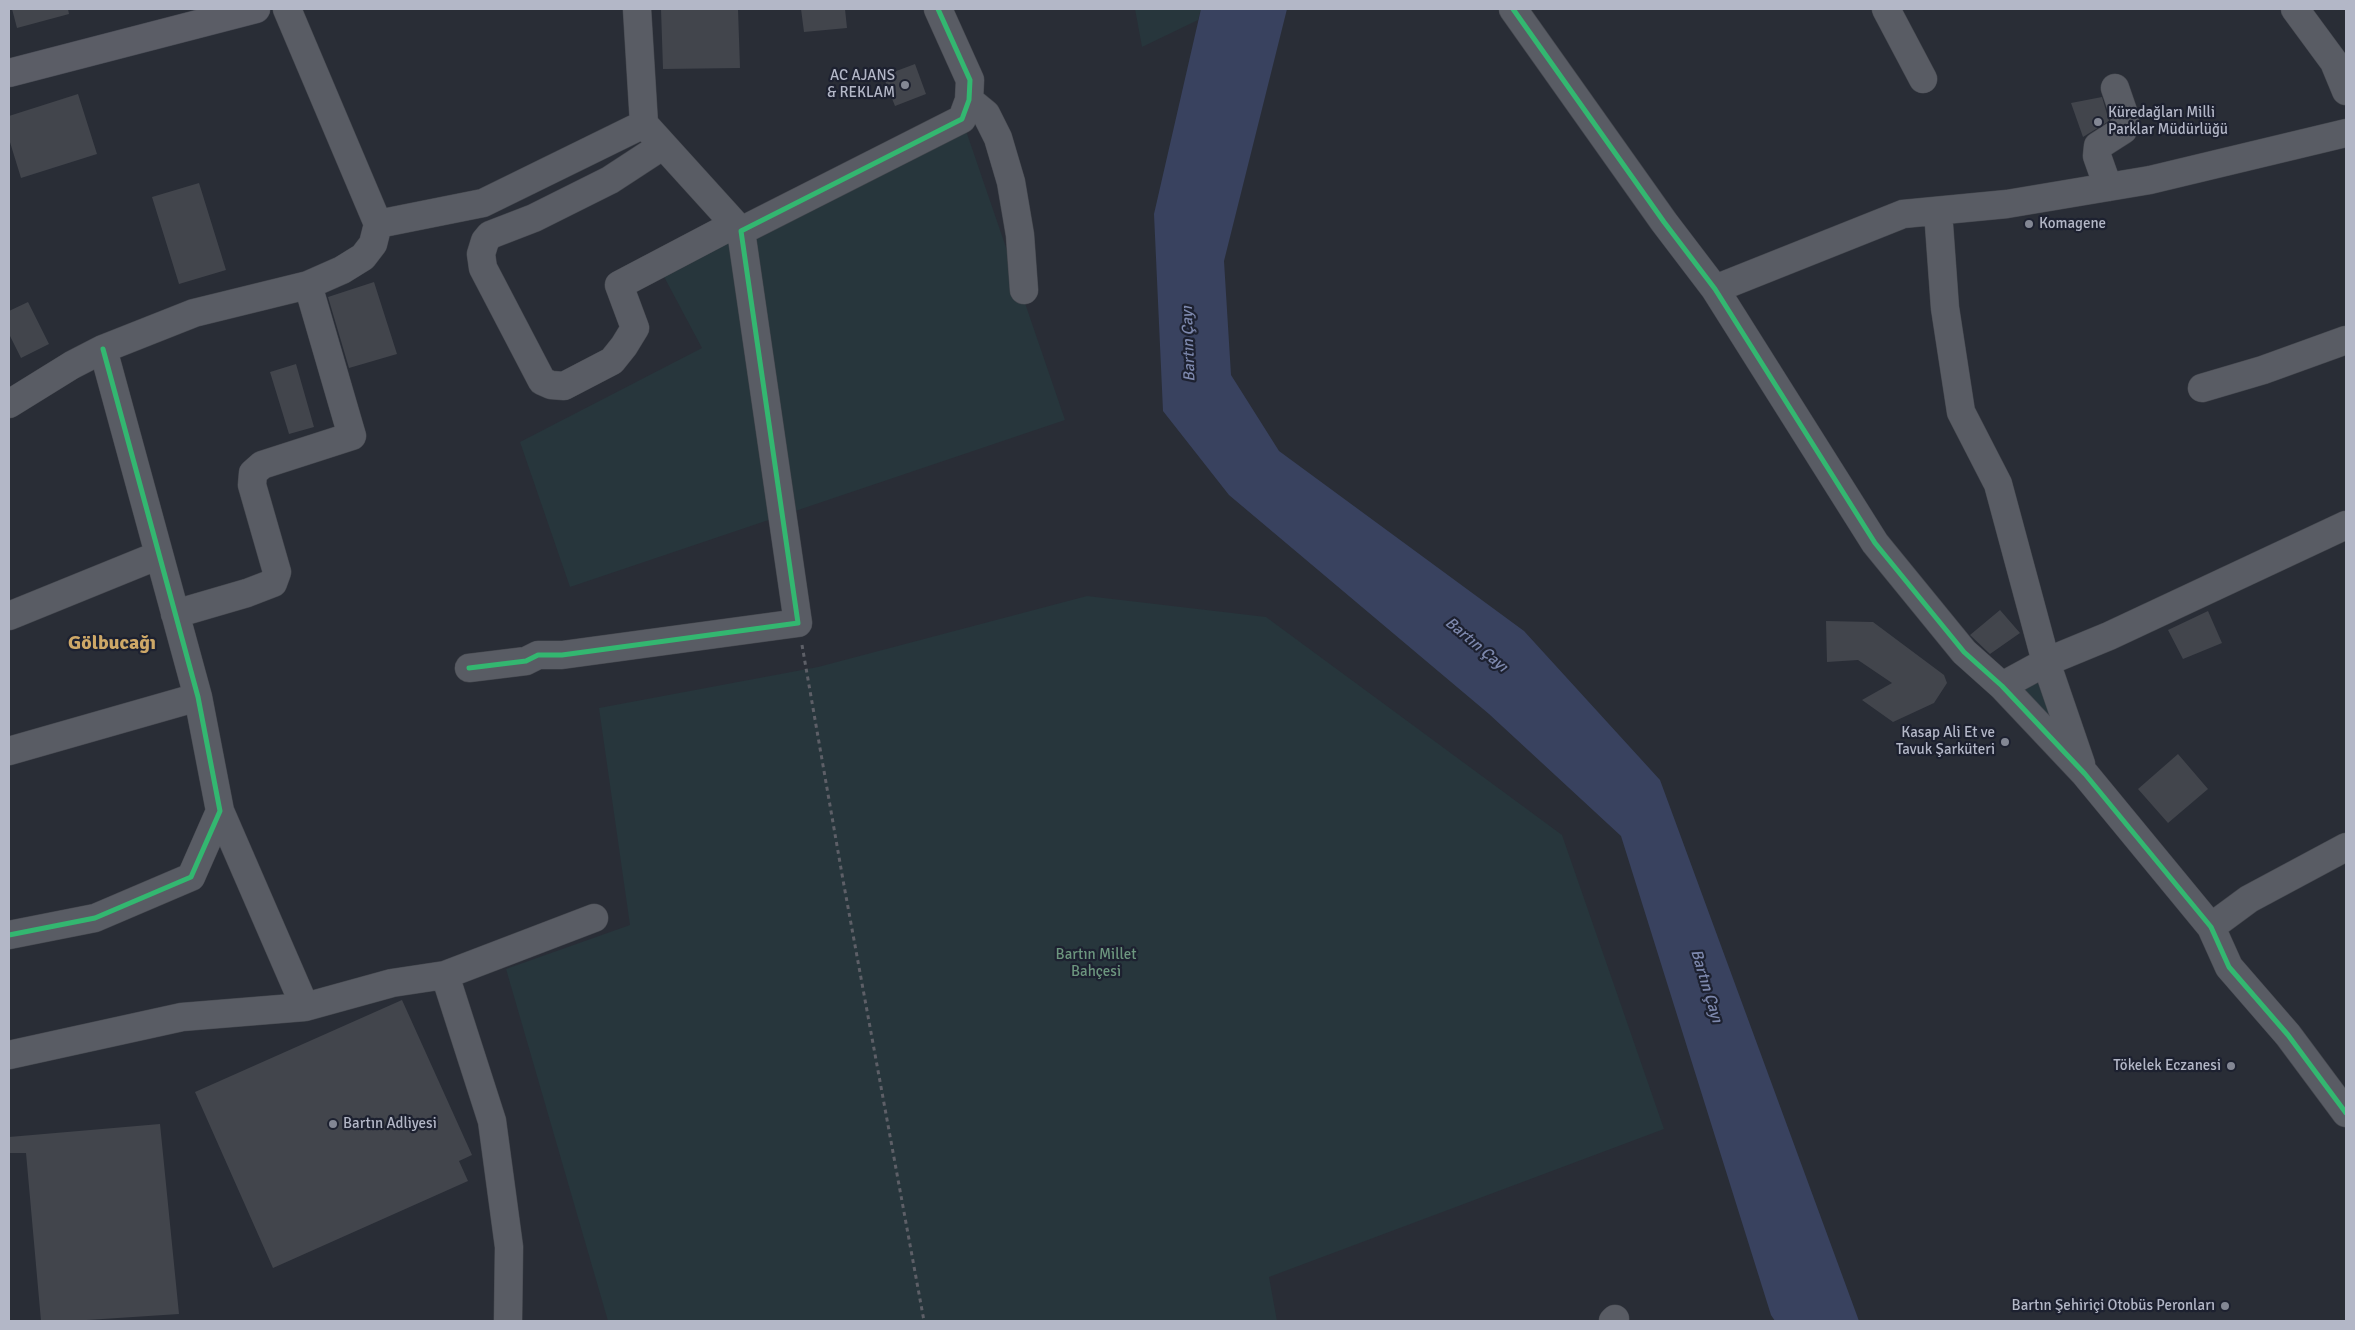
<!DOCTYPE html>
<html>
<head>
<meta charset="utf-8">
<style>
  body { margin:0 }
  #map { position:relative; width:2355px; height:1330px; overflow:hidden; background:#292d36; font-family:Signika,sans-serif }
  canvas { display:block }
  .frame { position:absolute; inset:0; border:10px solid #b3b7c7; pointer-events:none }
</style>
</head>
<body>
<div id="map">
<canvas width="2355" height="1330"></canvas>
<div class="frame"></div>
</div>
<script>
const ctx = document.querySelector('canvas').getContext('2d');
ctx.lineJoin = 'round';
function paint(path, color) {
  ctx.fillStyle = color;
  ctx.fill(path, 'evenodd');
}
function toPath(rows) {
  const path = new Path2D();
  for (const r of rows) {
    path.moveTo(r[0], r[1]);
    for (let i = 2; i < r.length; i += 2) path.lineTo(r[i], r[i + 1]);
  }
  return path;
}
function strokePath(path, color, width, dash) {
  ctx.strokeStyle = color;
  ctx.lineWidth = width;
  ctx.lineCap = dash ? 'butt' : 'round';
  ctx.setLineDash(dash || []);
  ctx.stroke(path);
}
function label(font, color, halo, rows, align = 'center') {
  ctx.font = font + ' Signika,sans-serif';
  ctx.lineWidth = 4.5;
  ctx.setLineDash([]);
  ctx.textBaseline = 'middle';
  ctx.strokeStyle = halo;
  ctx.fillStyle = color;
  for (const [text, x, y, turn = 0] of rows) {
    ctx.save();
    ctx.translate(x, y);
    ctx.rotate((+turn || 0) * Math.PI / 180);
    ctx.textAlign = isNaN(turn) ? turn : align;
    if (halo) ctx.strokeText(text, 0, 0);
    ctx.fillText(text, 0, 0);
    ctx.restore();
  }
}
const green = toPath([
  [1135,9,1201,9,1198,20,1142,47],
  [962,119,1065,420,570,587,520,442,702,348,661,271],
  [1087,596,1266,617,1562,835,1664,1129,1269,1277,1277,1321,608,1321,506,969,630,925,599,708,818,667],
  [2042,671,2069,746,2013,689]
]);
const water = toPath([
  [1201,9,1287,9,1224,261,1231,375,1279,451,1524,631,1660,780,1859,1321,1775,1321,1771,1315,1621,836,1489,714,1229,495,1163,411,1154,214]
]);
const building = toPath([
  [12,9,68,9,69,14,17,28],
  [661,9,738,9,740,68,663,69],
  [801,9,845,9,847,28,804,32],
  [915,64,926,94,895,106,883,76],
  [78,94,97,154,21,178,9,139,9,116],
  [2102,97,2109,121,2083,137,2071,103],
  [199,183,226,270,179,284,152,197],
  [374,282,397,354,349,368,328,297],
  [28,302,49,344,21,358,9,334,9,311],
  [296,364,314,427,289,434,270,372],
  [2000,610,2020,633,1990,654,1970,635],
  [2208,611,2222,643,2183,659,2168,630],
  [1826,621,1873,622,1944,675,1947,683,1934,703,1893,722,1862,700,1892,683,1858,660,1827,662],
  [2178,754,2208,789,2168,823,2138,789],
  [402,1000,472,1155,459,1161,468,1181,273,1268,195,1092],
  [160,1124,179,1314,72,1321,41,1321,26,1153,9,1153,9,1137]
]);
const path = toPath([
  [802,645,843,880,924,1321]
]);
const minor = toPath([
  [637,9,644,124,741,231],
  [1513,9,1664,222,1715,289,1875,543,1964,652,2002,686,2085,774,2211,927,2229,967,2288,1035,2346,1113],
  [1886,9,1923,79],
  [2295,9,2334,62,2346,91],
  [969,100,986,114,998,138,1011,182,1020,235,1024,290],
  [662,146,610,180,534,218,490,235,485,241,481,254,483,268,542,381,551,385,564,386,612,361,624,346,635,328,619,285,735,224],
  [2108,187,2097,156,2098,146,2123,130,2125,117,2115,88],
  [1938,211,1945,308,1961,412,1998,484,2046,662,2081,764],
  [378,224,483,203,644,124],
  [1715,289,1903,214,2007,204,2150,180,2346,133],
  [2202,388,2263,370,2346,340],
  [9,404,72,365,103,349,194,313,308,285,342,270,363,257,373,244,378,224,287,9],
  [175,614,247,593,273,583,277,572,252,485,253,473,262,465,352,436,308,285],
  [9,616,159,555],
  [469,668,526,661,538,655,562,655,798,623,741,231,962,119,969,100,970,80,938,9],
  [2002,686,2046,662,2109,636,2346,525],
  [9,751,198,697],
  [220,811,305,1007],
  [2211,927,2249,899,2346,847],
  [9,935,95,918,191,877,220,811,198,697,103,349],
  [445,975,492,1121,509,1247,508,1321],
  [9,1055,182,1017,305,1007,392,983,445,975,594,918],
  [1613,1321,1615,1319]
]);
const major = toPath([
  [9,73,256,9]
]);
const cycleway = toPath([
  [1513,9,1664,222,1715,289,1875,543,1964,652,2002,686,2085,774,2211,927,2229,967,2288,1035,2346,1113],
  [469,668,526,661,538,655,562,655,798,623,741,231,962,119,969,100,970,80,938,9],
  [9,935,95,918,191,877,220,811,198,697,103,349]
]);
const markers = [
  [905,85,5,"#838794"],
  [2098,122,5,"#838794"],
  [2029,224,5,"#838794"],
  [2005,742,5,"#838794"],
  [2231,1066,5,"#838794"],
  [333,1124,5,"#838794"],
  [2225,1306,5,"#838794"]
];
const poiNames = [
  ["AC AJANS",895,76],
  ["& REKLAM",895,93],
  ["Küredağları Milli",2108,113,"left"],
  ["Parklar Müdürlüğü",2108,130,"left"],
  ["Komagene",2039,224,"left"],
  ["Kasap Ali Et ve",1995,733],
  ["Tavuk Şarküteri",1995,750],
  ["Tökelek Eczanesi",2221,1066],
  ["Bartın Adliyesi",343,1124,"left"],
  ["Bartın Şehiriçi Otobüs Peronları",2215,1306]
];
const parkNames = [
  ["Bartın Millet",1096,955],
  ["Bahçesi",1096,972]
];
const waterNames = [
  ["Bartın Çayı",1189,344,-92],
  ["Bartın Çayı",1476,645,40],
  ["Bartın Çayı",1706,986,73]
];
const districtNames = [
  ["Gölbucağı",112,644]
];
paint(green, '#27363c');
paint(water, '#39425f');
paint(building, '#42454c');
strokePath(minor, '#45484f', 29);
strokePath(major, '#474a53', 29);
strokePath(path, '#5d5f67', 3, [4, 4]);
strokePath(minor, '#595c64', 28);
strokePath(major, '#5b5d66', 28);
strokePath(cycleway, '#33b770', 5);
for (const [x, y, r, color] of markers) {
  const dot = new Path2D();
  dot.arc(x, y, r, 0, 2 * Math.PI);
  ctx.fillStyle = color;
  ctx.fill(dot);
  strokePath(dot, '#1d2130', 2);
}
label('15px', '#b3b7c7', '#1d2130', poiNames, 'right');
label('15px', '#6c967e', '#1d2130', parkNames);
label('italic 16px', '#7d88ad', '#1d2130', waterNames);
label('bold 20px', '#cea867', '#1d2130', districtNames);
</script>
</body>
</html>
